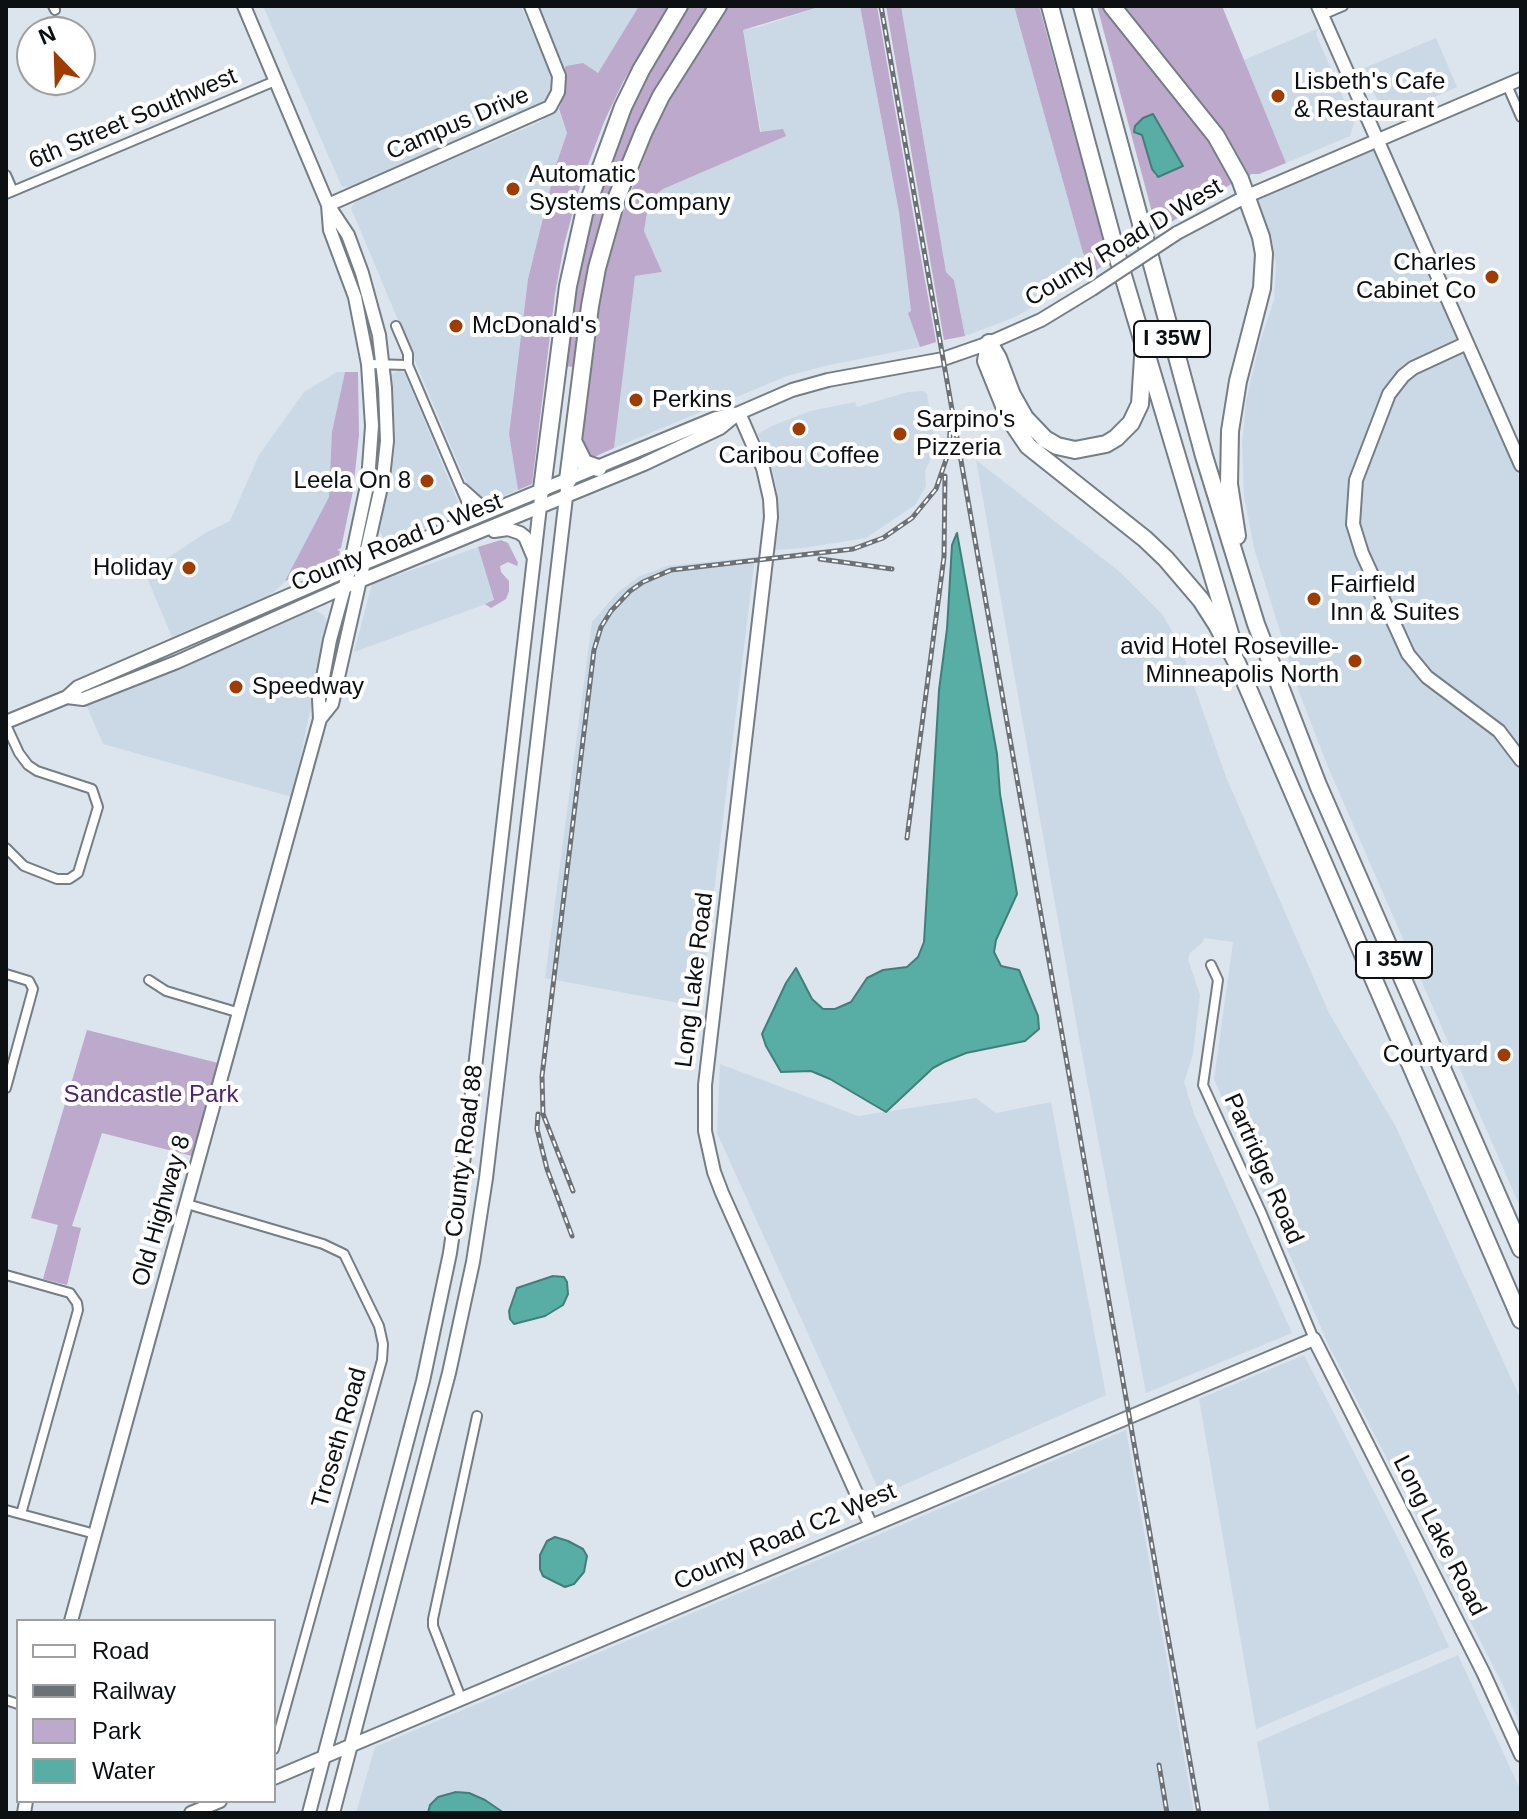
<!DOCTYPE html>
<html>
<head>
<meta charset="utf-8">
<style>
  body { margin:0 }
  #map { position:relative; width:1527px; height:1819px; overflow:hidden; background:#dce4ed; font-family:Arial,sans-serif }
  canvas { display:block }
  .frame { position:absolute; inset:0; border:8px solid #0d1013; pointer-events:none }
  .legend { position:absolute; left:16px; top:1619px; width:260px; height:184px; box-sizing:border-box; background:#fff; border:2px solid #9e9fa1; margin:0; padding:10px 14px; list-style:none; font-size:24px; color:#0d1013 }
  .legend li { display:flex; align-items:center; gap:16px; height:40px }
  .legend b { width:40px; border:2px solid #9e9fa1 }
  .north { position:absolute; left:16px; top:16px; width:80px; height:80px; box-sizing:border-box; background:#fff; border:2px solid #9e9fa1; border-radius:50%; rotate:337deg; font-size:22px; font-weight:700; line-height:32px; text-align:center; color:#0d1013 }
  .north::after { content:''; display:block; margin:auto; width:28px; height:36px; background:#9f3c00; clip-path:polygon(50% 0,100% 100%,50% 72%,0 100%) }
</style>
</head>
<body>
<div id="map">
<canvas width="1527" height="1819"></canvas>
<div class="frame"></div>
<ul class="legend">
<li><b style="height:10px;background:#fff"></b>Road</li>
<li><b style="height:10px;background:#6c7177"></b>Railway</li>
<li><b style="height:22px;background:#bda9cb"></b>Park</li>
<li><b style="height:22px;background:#58ada5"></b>Water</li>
</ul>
<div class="north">N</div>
</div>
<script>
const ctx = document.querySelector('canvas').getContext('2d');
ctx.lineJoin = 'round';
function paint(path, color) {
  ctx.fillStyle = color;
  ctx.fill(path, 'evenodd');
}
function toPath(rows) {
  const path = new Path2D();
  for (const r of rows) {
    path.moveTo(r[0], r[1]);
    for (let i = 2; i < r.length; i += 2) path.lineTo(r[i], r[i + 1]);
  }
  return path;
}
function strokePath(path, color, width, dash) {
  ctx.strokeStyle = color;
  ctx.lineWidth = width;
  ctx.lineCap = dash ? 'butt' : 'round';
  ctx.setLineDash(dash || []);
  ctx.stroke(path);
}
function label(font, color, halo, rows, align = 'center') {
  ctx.font = font + ' Arial,sans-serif';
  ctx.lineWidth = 8;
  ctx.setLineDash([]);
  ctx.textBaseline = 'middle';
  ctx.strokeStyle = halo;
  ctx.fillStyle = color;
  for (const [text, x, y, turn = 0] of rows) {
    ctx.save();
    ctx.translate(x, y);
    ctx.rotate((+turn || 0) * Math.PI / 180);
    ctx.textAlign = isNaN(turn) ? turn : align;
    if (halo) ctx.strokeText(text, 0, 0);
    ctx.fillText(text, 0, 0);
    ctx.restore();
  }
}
const built = toPath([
  [263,6,521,6,549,71,551,88,544,101,534,109,350,187,342,187],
  [537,6,639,6,598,73,565,67,564,70],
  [822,6,860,6,899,212,911,312,908,312,920,347,829,365,787,376,614,448,635,276,662,272,644,231,647,213,653,197,657,192,761,132,743,30,759,27],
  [901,6,1014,6,1083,253,1094,272,1015,317,965,336,954,280,946,272],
  [1319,28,1316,34,1354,123,1350,136,1286,163,1244,60],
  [1436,38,1457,87,1392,116,1385,115,1362,69],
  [559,104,559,112,567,133,556,165,528,279,509,433,518,490,490,502,476,495,466,482,351,208,357,200,540,122],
  [1373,149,1521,481,1521,1209,1328,767,1299,692,1254,548,1244,496,1242,444,1246,401,1260,342,1274,300,1276,263,1258,200],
  [399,370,405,374,462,512,461,514,391,543,384,540,379,529,392,449,391,375],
  [337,372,345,372,333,432,329,497,285,582,269,596,172,637,145,573,207,532,230,521,259,455,304,392],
  [923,391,927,394,936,449,925,471,926,486,915,505,866,538,803,548,775,550,779,522,776,486,772,467,758,434,772,426,810,411,855,402,857,407,908,392],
  [976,460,1120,572,1162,614,1179,643,1226,777,1329,1013,1396,1127,1521,1400,1521,1727,1504,1687,1328,1344,1214,1079,1233,942,1204,938,1202,943,1190,953,1188,959,1200,995,1193,1054,1184,1082,1194,1114,1292,1333,1146,1393,1079,1038],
  [478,547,494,601,354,652,372,584],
  [755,557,700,1007,545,978,592,622,618,592,640,576,667,566],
  [313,609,324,615,328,626,292,797,103,744,85,702],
  [720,1064,858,1116,976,1098,996,1113,1051,1102,1106,1395,881,1495,717,1133],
  [1304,1355,1407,1556,1449,1647,1256,1729,1199,1399],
  [1126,1430,1194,1813,356,1813,375,1747],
  [1458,1655,1521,1791,1521,1813,1270,1813,1257,1742]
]);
const green = toPath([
  [639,6,668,6,623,82,604,122,580,186,564,245,555,294,532,484,518,490,509,434,528,279,556,165,567,133,559,109,566,88,564,70,566,66,583,63,598,73],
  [688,6,708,6,655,91,612,186,594,247,573,367,566,366,569,322,581,250,614,144,660,47],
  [727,6,822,6,743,30,760,132,783,129,786,136,663,189,653,197,647,213,644,231,662,272,635,276,614,448,592,458,580,451,580,447,598,300,614,237,656,125,678,82],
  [860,6,877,6,917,236,936,342,920,347,908,313,911,311,899,212],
  [886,6,901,6,946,272,954,280,965,336,944,340],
  [1014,6,1039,6,1109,261,1094,272,1083,253],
  [1097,6,1109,6,1215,143,1236,181,1157,231],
  [1156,123,1183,166,1155,176,1142,134,1134,132,1135,126],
  [1120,6,1222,6,1286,163,1259,174,1251,174,1249,177,1243,172],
  [345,372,358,372,359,435,353,491,341,548,337,550,340,551,338,560,285,581,329,497,332,432],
  [501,540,508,543,518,563,517,566,508,562,500,566,501,572,509,581,509,591,506,599,491,608,485,604,494,600,478,547],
  [87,1030,218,1063,192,1156,102,1133,72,1226,81,1228,67,1285,43,1279,58,1225,31,1218]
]);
const water = toPath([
  [1153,114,1183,166,1158,177,1152,169,1142,135,1134,132,1135,126,1143,118,1153,114],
  [957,533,997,754,1000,794,1017,894,996,940,994,952,1001,966,1019,970,1038,1016,1039,1029,1025,1041,966,1053,944,1062,933,1068,886,1112,830,1079,811,1071,781,1072,766,1046,762,1034,786,983,796,968,812,999,823,1009,835,1009,851,1002,867,978,883,970,907,967,918,957,924,942,939,690,947,629,952,545,957,533],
  [553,1276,564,1277,567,1282,568,1294,563,1305,545,1316,514,1324,510,1319,509,1311,517,1288,553,1276],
  [555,1537,568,1541,583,1549,587,1556,584,1572,574,1584,565,1587,543,1576,540,1569,540,1555,547,1541,555,1537],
  [456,1792,469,1793,485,1800,504,1813,428,1813,430,1805,438,1797,456,1792]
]);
const street = toPath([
  [53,6,55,10],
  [1322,15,1343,6],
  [1507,85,1521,117],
  [6,175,13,191],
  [6,194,275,81],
  [396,326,408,354,408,365],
  [368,364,408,365,473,517],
  [463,488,482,505,495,508],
  [6,725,19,753,28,765,37,771,92,789,98,807,78,873,69,879,57,879,24,866,6,848],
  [1211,965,1218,980,1203,1085,1262,1214,1314,1339],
  [6,974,29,981,33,989,6,1088],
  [149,980,166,991,240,1013],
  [187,1204,323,1244,344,1254,379,1326,383,1344,382,1360,274,1749],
  [6,1275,70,1293,77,1303,78,1310,21,1514],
  [6,1510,95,1534],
  [461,1698,433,1626,433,1619,477,1416],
  [6,1700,18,1704]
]);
const secondary = toPath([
  [244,6,328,205,348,235,362,273,379,335,385,388,387,441,383,478,332,704,320,719],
  [1318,6,1521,465],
  [328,205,550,107,558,92,559,76,531,6],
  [1177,233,1245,197,1521,79],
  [1467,343,1413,368,1403,376,1389,394,1356,480,1353,524,1362,553,1408,654,1427,677,1499,731,1521,760],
  [739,413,763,468,770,499,771,517,705,1085,705,1131,714,1172,722,1193,871,1526],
  [494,531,508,529,520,533,525,537,533,556],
  [67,697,83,699,177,662,345,587,644,464,720,428,736,415],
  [6,722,67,697,78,687,336,575,716,418,739,413,792,390,828,380,943,359,989,343,1041,320,1092,289],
  [71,1621,320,719,319,699,330,640,349,571,368,481,372,426,368,364,355,297,330,230,328,205],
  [274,1778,1314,1339,1483,1672,1521,1755],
  [24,1813,26,1801],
  [191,1813,220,1801],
  [309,1813,423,1381,450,1253,468,1128,542,489],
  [333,1813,449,1373,473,1262,486,1178,568,480]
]);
const highway = toPath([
  [1050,6,1116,252,1231,637],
  [1082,6,1204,456,1256,624,1318,785,1521,1249],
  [1112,6,1216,136,1240,179,1261,237,1264,254,1262,288,1238,381,1230,431,1229,484,1237,536],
  [989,343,986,361,1009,418,1028,446,1145,539,1166,559,1201,600,1217,625,1237,663,1521,1320],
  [989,343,998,358,1012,395,1025,418,1045,439,1057,446,1075,450,1106,444,1116,438,1131,423,1140,404,1143,357],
  [574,443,584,463,598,468],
  [568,480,590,306,597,268,617,197,644,131,661,96,718,6],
  [542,489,568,286,584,214,623,107,641,70,679,6]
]);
const rail = toPath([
  [881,6,1199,1813],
  [820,559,892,569],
  [907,838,944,557,945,476],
  [538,1114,537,1129,547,1169,572,1236],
  [573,1191,543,1114,542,1076,594,650,601,627,611,611,630,591,643,582,671,570,853,549,883,538,912,518,936,489,949,451,950,432],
  [1159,1765,1167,1813]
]);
const secondaryBridge = toPath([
  [1092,289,1177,233]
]);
const markers = [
  [1278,96,8,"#9f3c00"],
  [513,189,8,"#9f3c00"],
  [1492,277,8,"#9f3c00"],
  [456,326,8,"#9f3c00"],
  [636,400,8,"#9f3c00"],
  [799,429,8,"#9f3c00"],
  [900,434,8,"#9f3c00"],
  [427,481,8,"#9f3c00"],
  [189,568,8,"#9f3c00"],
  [1314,599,8,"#9f3c00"],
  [1355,661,8,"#9f3c00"],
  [236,687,8,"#9f3c00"],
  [1504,1055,8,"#9f3c00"]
];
const shields = [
  [1172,339,76],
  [1394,960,76]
];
const shieldNames = [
  ["I 35W",1172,339],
  ["I 35W",1394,960]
];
const poiNames = [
  ["Lisbeth's Cafe",1294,82],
  ["& Restaurant",1294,110],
  ["Automatic",529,175],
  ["Systems Company",529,203],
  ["Charles",1476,263,"right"],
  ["Cabinet Co",1476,291,"right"],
  ["McDonald's",472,326],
  ["Perkins",652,400],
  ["Sarpino's",916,420],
  ["Pizzeria",916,448],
  ["Caribou Coffee",799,456,"center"],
  ["Leela On 8",411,481,"right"],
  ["Holiday",173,568,"right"],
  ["Fairfield",1330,585],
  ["Inn & Suites",1330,613],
  ["avid Hotel Roseville-",1339,647,"right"],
  ["Minneapolis North",1339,675,"right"],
  ["Speedway",252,687],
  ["Courtyard",1488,1055,"right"]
];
const streetNames = [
  ["6th Street Southwest",133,119,-23],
  ["Campus Drive",458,124,-23],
  ["County Road D West",1124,243,-31],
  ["County Road D West",397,543,-22],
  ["Long Lake Road",695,980,-83],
  ["County Road 88",465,1151,-83],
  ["Partridge Road",1263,1169,66],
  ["Old Highway 8",162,1211,-74],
  ["Troseth Road",340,1438,-74],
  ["Long Lake Road",1439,1536,63],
  ["County Road C2 West",785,1537,-23]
];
const parkNames = [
  ["Sandcastle Park",151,1095]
];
paint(built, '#cbd9e7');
paint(green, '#bda9cb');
paint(water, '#58ada5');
strokePath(water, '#427e79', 2);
strokePath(street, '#757d85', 12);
strokePath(secondary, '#757d85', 16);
strokePath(highway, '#757d85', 20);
strokePath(street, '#fff', 8);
strokePath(secondary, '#fff', 12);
strokePath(highway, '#fff', 16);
strokePath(rail, '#6c7177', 5);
strokePath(rail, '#fff', 2, [6]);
strokePath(secondaryBridge, '#757d85', 16, []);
strokePath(secondaryBridge, '#fff', 12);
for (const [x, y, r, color] of markers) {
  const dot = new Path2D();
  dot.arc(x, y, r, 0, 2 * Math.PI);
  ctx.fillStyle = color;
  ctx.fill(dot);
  strokePath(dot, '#fff', 3);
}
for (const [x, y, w] of shields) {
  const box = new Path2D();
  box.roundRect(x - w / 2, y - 18, w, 36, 6);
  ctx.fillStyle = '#fff';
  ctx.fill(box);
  strokePath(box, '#0d1013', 2);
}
label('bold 22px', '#0d1013', null, shieldNames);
label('24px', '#0d1013', '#fff', poiNames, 'left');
label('24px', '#0d1013', '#fff', streetNames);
label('24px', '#4e2566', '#fff', parkNames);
</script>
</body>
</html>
